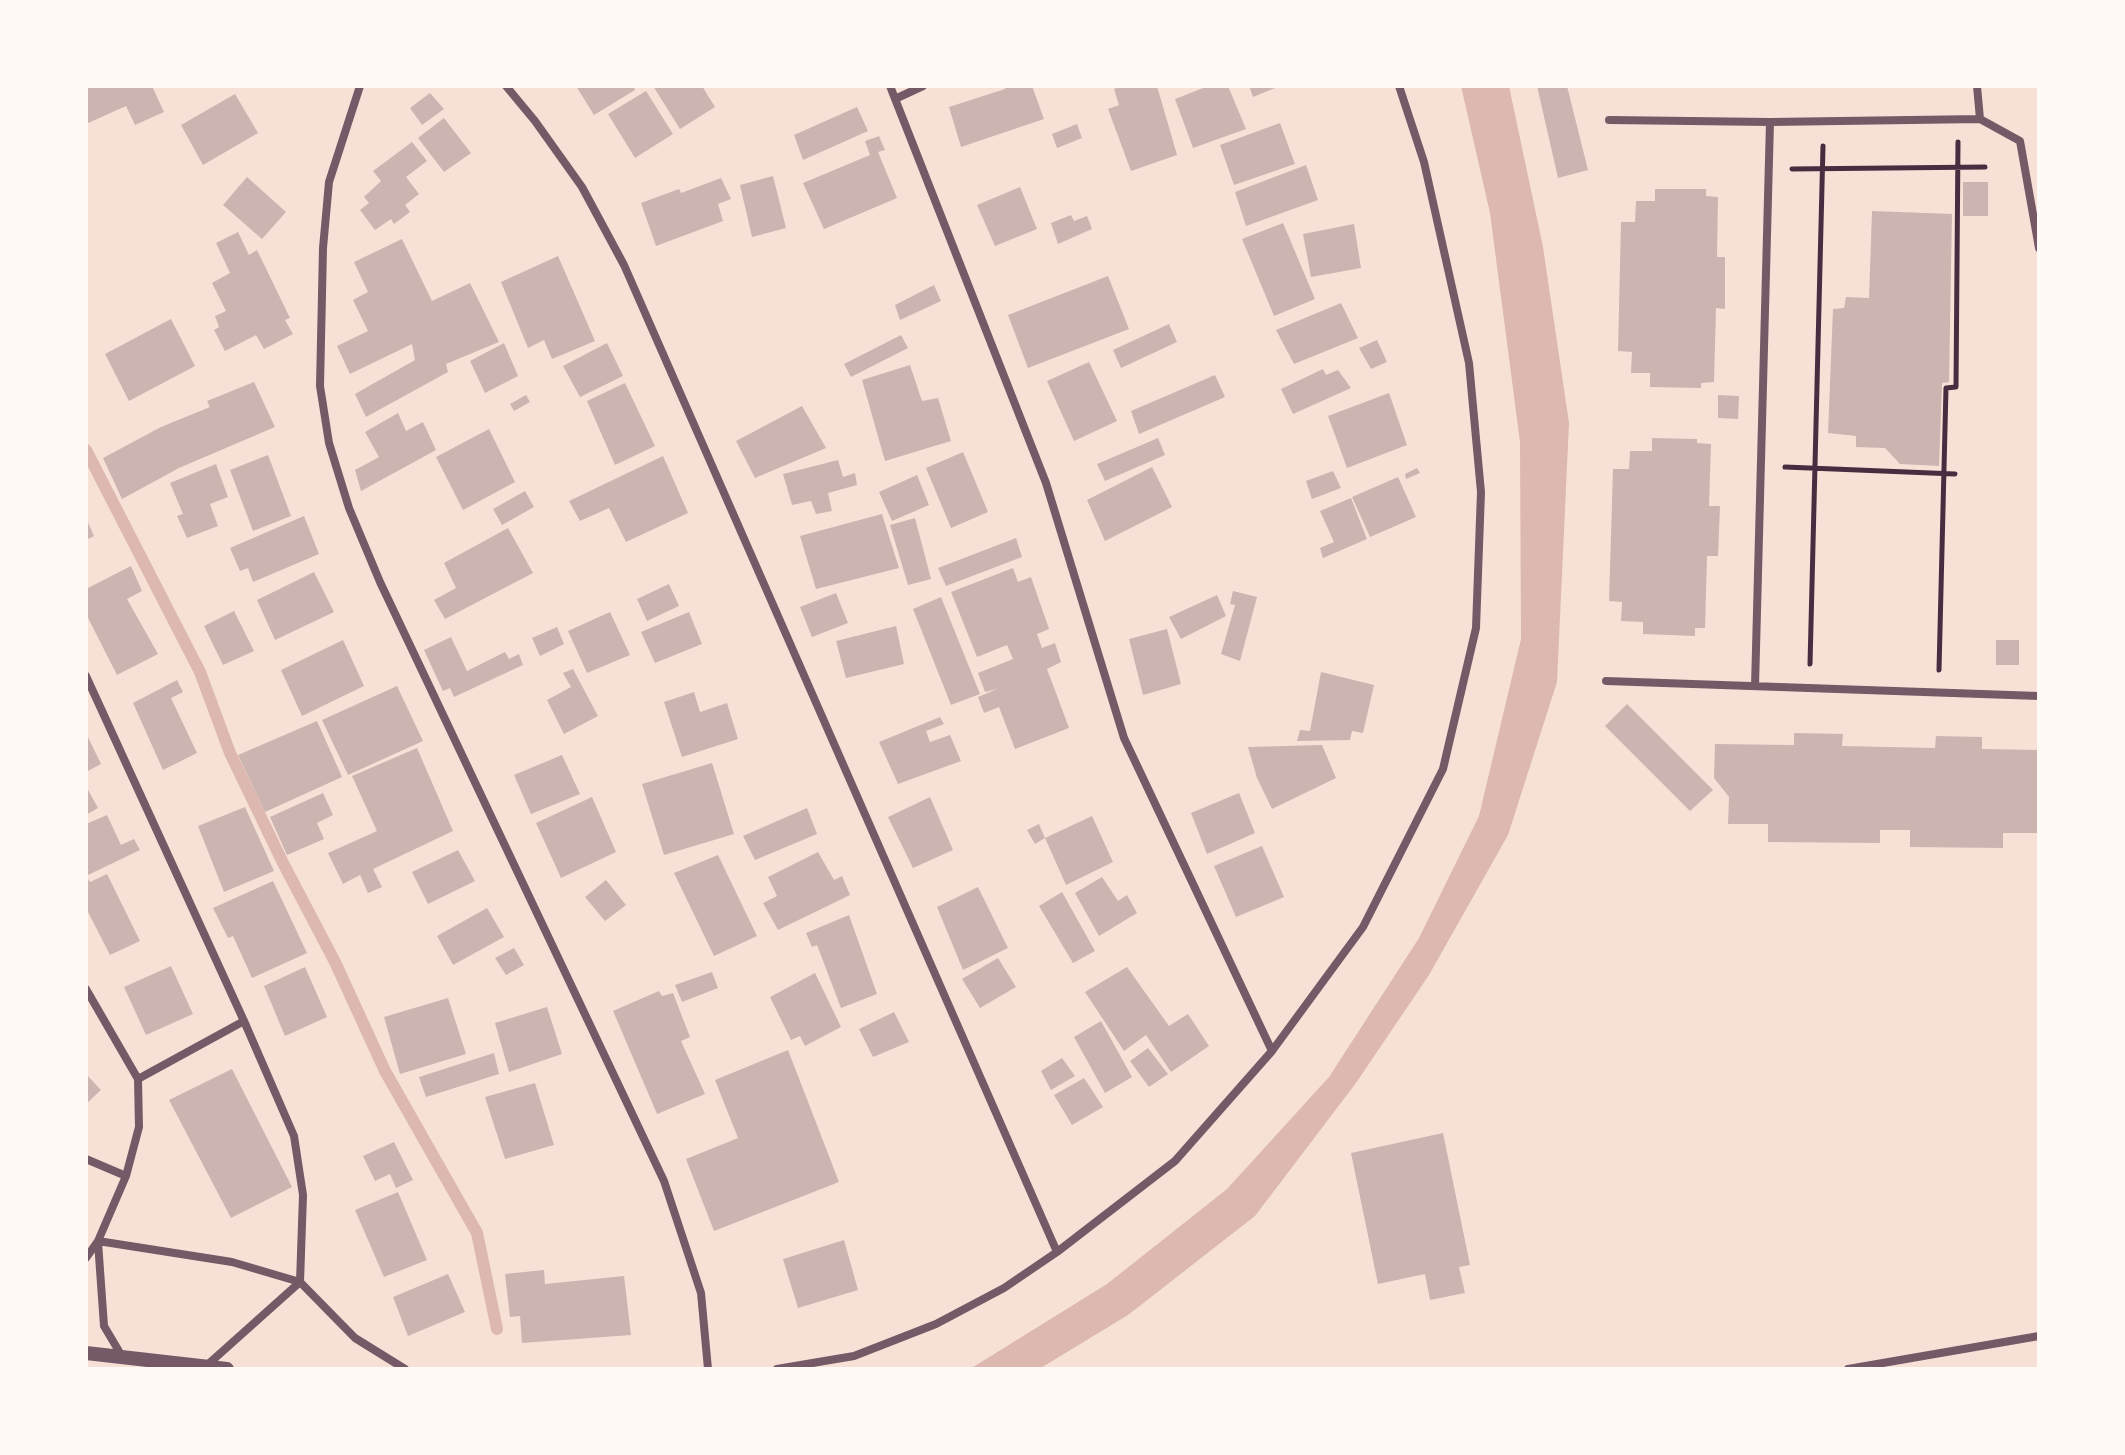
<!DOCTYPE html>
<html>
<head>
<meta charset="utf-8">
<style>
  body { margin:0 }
  #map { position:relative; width:2125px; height:1455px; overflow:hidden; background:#f7e1d7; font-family:Karla,sans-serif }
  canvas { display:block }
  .frame { position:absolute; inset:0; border:88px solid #fffaf5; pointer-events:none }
</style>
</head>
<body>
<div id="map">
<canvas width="2125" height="1455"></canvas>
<div class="frame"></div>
</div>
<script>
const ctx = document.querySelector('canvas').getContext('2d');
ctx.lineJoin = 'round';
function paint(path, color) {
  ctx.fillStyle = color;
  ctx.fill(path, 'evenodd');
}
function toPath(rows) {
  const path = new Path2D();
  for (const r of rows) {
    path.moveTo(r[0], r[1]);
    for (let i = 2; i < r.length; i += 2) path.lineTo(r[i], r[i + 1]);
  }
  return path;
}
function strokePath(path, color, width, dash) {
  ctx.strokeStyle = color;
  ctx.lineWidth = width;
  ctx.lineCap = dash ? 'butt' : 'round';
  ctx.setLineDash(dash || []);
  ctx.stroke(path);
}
const water = toPath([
  [1461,86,1509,86,1543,247,1569,423,1557,682,1508,835,1429,975,1356,1083,1255,1216,1128,1315,1039,1369,970,1369,1107,1284,1227,1189,1329,1077,1419,938,1479,816,1521,639,1520,442,1490,213]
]);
const stream = toPath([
  [86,450,200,672,230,753,283,863,335,962,385,1071,477,1233,497,1329]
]);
const building = toPath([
  [86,86,152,86,164,112,135,125,126,106,86,124],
  [576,86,633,86,635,90,594,115],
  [653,86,702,86,715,107,680,129],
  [1004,86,1032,86,1044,119,961,147,949,107,1005,89],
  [1123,86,1157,86,1177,155,1131,171,1108,109,1119,105,1114,89],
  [1208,86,1228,86,1246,129,1193,148,1175,99],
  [1249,86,1280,86,1253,97],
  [1537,86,1567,86,1588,170,1558,178],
  [646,91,673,134,635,158,608,114],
  [430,93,444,109,422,125,410,108],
  [235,94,258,133,203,165,181,125],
  [857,107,868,131,803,160,794,135],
  [444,118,471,153,444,172,418,138],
  [1280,123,1295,164,1234,185,1220,145],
  [1077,124,1082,138,1057,148,1052,134],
  [879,136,885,150,878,152,897,198,824,229,803,183,870,155,865,141],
  [412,142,427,161,406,177,419,194,405,205,410,212,394,224,391,219,375,230,360,210,369,203,364,197,381,181,373,171],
  [1306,165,1318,200,1246,226,1235,192],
  [773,176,786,228,752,237,740,185],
  [247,177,286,212,262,239,223,205],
  [721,178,731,199,718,204,723,221,656,246,641,203,679,189,681,193],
  [1963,182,1988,182,1988,216,1963,216],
  [1020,187,1037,229,995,246,977,205],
  [1655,189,1706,189,1706,196,1718,197,1717,257,1725,257,1725,309,1716,308,1714,382,1701,383,1701,388,1650,387,1650,373,1631,373,1632,352,1618,351,1621,222,1635,222,1636,201,1655,201],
  [1872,211,1952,214,1949,382,1942,383,1939,466,1900,464,1885,448,1856,447,1856,436,1828,433,1833,309,1844,308,1846,297,1869,298],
  [1071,215,1074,221,1087,216,1092,229,1058,244,1051,223],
  [1283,223,1315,299,1274,316,1242,239],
  [1354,224,1361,268,1311,277,1303,234],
  [238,232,249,255,257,250,290,318,285,320,293,334,264,349,256,335,225,351,214,330,219,327,215,316,226,311,212,283,230,273,216,243],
  [402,239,432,301,470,283,499,342,446,364,448,372,366,417,355,394,415,360,412,344,350,374,337,346,368,331,353,300,368,292,354,262],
  [558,256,595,341,552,359,544,340,528,348,501,282],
  [1108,276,1129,329,1028,368,1008,315],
  [934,285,941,301,900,320,895,305],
  [1341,303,1358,338,1294,364,1276,330],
  [171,319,195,366,129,401,105,354],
  [1169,324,1177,342,1121,368,1113,350],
  [901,335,908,348,851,377,844,364],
  [1377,340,1387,362,1371,369,1359,348],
  [504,343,518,376,485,393,470,361],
  [607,343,623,376,580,397,563,366],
  [1089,362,1117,421,1074,441,1047,381],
  [910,365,922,401,938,398,951,441,885,461,862,380],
  [1323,369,1326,375,1338,370,1351,388,1293,414,1281,389],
  [1215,375,1225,397,1139,434,1131,411],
  [254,382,275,427,179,468,122,499,103,458,161,427,210,407,207,401],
  [625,383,655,446,615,465,587,401],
  [1389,393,1407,445,1347,468,1328,416],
  [526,395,530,402,514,411,510,404],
  [1718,395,1739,396,1738,419,1718,418],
  [802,406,826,448,755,478,736,441],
  [398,413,406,431,423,422,436,450,361,491,355,470,379,457,365,432],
  [489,429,515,482,463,510,436,457],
  [1158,438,1165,455,1105,481,1097,464],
  [1652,438,1697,439,1697,443,1711,444,1709,506,1720,506,1718,556,1707,556,1705,628,1695,628,1695,636,1643,634,1643,622,1621,621,1622,602,1609,601,1613,469,1629,469,1630,451,1652,451],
  [963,452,988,512,951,528,926,468],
  [268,455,291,516,253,531,230,470],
  [663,456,688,513,626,542,609,508,580,521,569,501],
  [838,460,843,477,855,473,857,485,828,493,832,511,816,514,811,501,792,505,783,474],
  [216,464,228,497,210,504,218,526,187,538,177,516,183,514,170,483],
  [1152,467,1172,507,1105,541,1087,500],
  [1417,468,1420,473,1406,479,1405,474],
  [1333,471,1341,488,1312,499,1306,481],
  [917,475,929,505,892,521,879,492],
  [1398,477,1416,517,1370,537,1352,497],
  [525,491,534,507,502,525,493,509],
  [1351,498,1367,539,1323,558,1320,548,1334,542,1320,511],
  [882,514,899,568,816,589,800,536],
  [304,516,319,554,253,582,248,568,240,571,230,548],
  [86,518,94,536,86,540],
  [915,518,931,579,908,585,890,525],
  [508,528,533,573,445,619,434,600,456,588,444,563],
  [1016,538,1022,557,946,586,938,568],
  [131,566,142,591,127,599,158,654,117,675,86,614,86,589],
  [1013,568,1018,582,1031,577,1049,629,1037,634,1042,648,1055,643,1061,662,1047,669,1069,728,1015,749,999,707,984,713,978,697,997,689,985,692,978,673,1013,659,1007,645,977,657,951,592],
  [314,572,334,612,275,640,257,600],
  [669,584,679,606,647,621,637,599],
  [1233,591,1257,597,1240,661,1221,654,1235,605,1230,604],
  [836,593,848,623,812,637,800,607],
  [1217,595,1226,616,1181,639,1169,617],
  [941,597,980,694,951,705,913,609],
  [234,611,254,651,223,665,204,626],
  [610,612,630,655,587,673,568,631],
  [689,612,702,644,655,663,641,632],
  [896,626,904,664,846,678,836,641],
  [557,627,564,644,540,656,532,638],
  [1167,629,1181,684,1143,695,1129,639],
  [451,637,467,671,505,652,509,659,519,654,523,665,454,697,450,688,443,691,424,650],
  [343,640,364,686,302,716,281,670],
  [1996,640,2019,640,2019,665,1996,665],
  [573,669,598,716,564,734,547,700,571,687,563,673],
  [1321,672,1374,685,1363,733,1352,731,1350,740,1297,741,1300,730,1310,731],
  [177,680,183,692,171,698,197,753,163,770,133,703],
  [397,686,423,741,348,775,322,720],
  [694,692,700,712,727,703,738,739,682,757,664,702],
  [1627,704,1713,790,1690,811,1605,726],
  [940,717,944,724,926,731,930,742,950,735,961,761,898,784,879,742],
  [317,721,342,777,265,812,238,755],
  [86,733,101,764,86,772],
  [1794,733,1843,734,1842,746,1935,748,1936,736,1982,737,1982,749,2039,750,2039,833,2003,833,2003,848,1910,847,1910,830,1880,830,1880,843,1768,842,1768,824,1728,824,1729,797,1714,778,1715,744,1794,745],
  [1322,745,1336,778,1272,809,1257,778,1248,747],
  [417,748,453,831,373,869,382,887,368,893,360,875,343,884,328,853,377,831,352,776],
  [562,755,580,794,531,814,514,775],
  [712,763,734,834,664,855,642,784],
  [86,786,98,808,86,815],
  [323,793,333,815,317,823,324,839,287,855,270,817],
  [1239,793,1255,833,1207,854,1191,813],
  [592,797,616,852,561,878,536,823],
  [930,797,953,850,913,868,888,817],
  [245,807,274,871,224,892,198,826],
  [807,808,817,834,755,860,743,836],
  [107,815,121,845,134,839,140,850,86,876,90,882,107,874,140,941,110,955,86,908,86,824],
  [1092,816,1113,862,1066,885,1045,838],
  [1039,824,1045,838,1035,844,1027,830],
  [1262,846,1284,897,1236,917,1214,866],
  [458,850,475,881,428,904,412,872],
  [818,852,834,880,842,876,850,895,778,930,763,903,777,896,768,877],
  [718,855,757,936,714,956,674,873],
  [1102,877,1118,901,1127,895,1137,913,1099,936,1075,893],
  [606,880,626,905,605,921,585,897],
  [273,881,307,953,252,978,233,936,228,938,213,908],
  [978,887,1008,948,963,970,937,907],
  [1062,892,1095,951,1073,963,1039,906],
  [487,908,504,937,453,965,437,936],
  [849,915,877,994,841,1008,817,945,812,947,806,933],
  [514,948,524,965,506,975,495,958],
  [998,958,1016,987,980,1008,962,979],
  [171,966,193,1014,146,1035,124,987],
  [305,967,327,1017,285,1036,264,986],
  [1127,967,1169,1026,1188,1014,1209,1046,1171,1072,1146,1035,1124,1051,1085,992],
  [712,972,718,988,682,1002,675,985],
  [815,973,841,1027,805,1046,800,1036,791,1040,770,997],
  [659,991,662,996,673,993,690,1037,681,1041,705,1094,657,1114,613,1011],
  [448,998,466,1054,400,1074,384,1017],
  [547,1007,562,1054,509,1072,495,1023],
  [894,1012,909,1042,873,1057,859,1029],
  [1101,1021,1132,1077,1105,1093,1074,1037],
  [1148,1048,1168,1074,1149,1087,1130,1061],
  [788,1050,839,1182,714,1231,686,1159,738,1138,715,1080],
  [494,1053,499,1074,426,1097,419,1077],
  [1062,1058,1075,1076,1051,1090,1041,1071],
  [232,1069,292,1187,231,1218,169,1100],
  [86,1074,101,1090,86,1104],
  [1084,1078,1103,1107,1072,1125,1054,1095],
  [535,1083,554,1145,505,1159,485,1097],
  [1443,1133,1470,1265,1459,1267,1465,1293,1430,1300,1425,1274,1378,1284,1351,1153],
  [394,1142,413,1180,396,1188,390,1174,375,1181,363,1156],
  [398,1192,427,1260,384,1277,355,1210],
  [844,1240,858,1290,798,1308,783,1259],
  [544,1270,545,1284,624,1276,631,1335,522,1343,520,1316,510,1317,505,1274],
  [448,1274,465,1312,408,1336,393,1297]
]);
const path = toPath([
  [1792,169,1985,167],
  [1785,467,1955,474],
  [1810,664,1823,146],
  [1939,670,1946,388,1956,387,1958,142]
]);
const minor = toPath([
  [360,86,329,182,323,248,320,386,329,443,349,508,380,582,664,1181,701,1293,708,1369],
  [506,86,535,121,582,187,624,265,1057,1252],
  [890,86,1046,483,1124,738,1272,1051],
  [1977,86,1980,119],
  [895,99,923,86],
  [1609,120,1770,122,1980,119,2020,141,2039,248],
  [86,676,244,1021,294,1136,303,1195,300,1282,355,1338,405,1369],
  [1606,681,2039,696],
  [1755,686,1770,122],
  [86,989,138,1079,139,1127,126,1176,98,1241,86,1258],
  [138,1079,244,1021],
  [86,1159,126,1176],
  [98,1241,232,1262,300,1282],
  [98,1242,104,1326,123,1358],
  [205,1367,300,1282],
  [777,1369,854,1356,936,1324,1004,1288,1057,1252,1175,1161,1272,1051,1363,927,1443,769,1476,628,1481,492,1469,363,1424,162,1399,86],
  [1848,1369,2039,1336]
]);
const tertiary = toPath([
  [86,1353,227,1369]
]);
paint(water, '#dcb8b0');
strokePath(stream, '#dcb8b0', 12);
paint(building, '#ccb4b1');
strokePath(path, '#4a2c40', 5);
strokePath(minor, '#755966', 8);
strokePath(tertiary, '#755966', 14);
</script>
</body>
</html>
